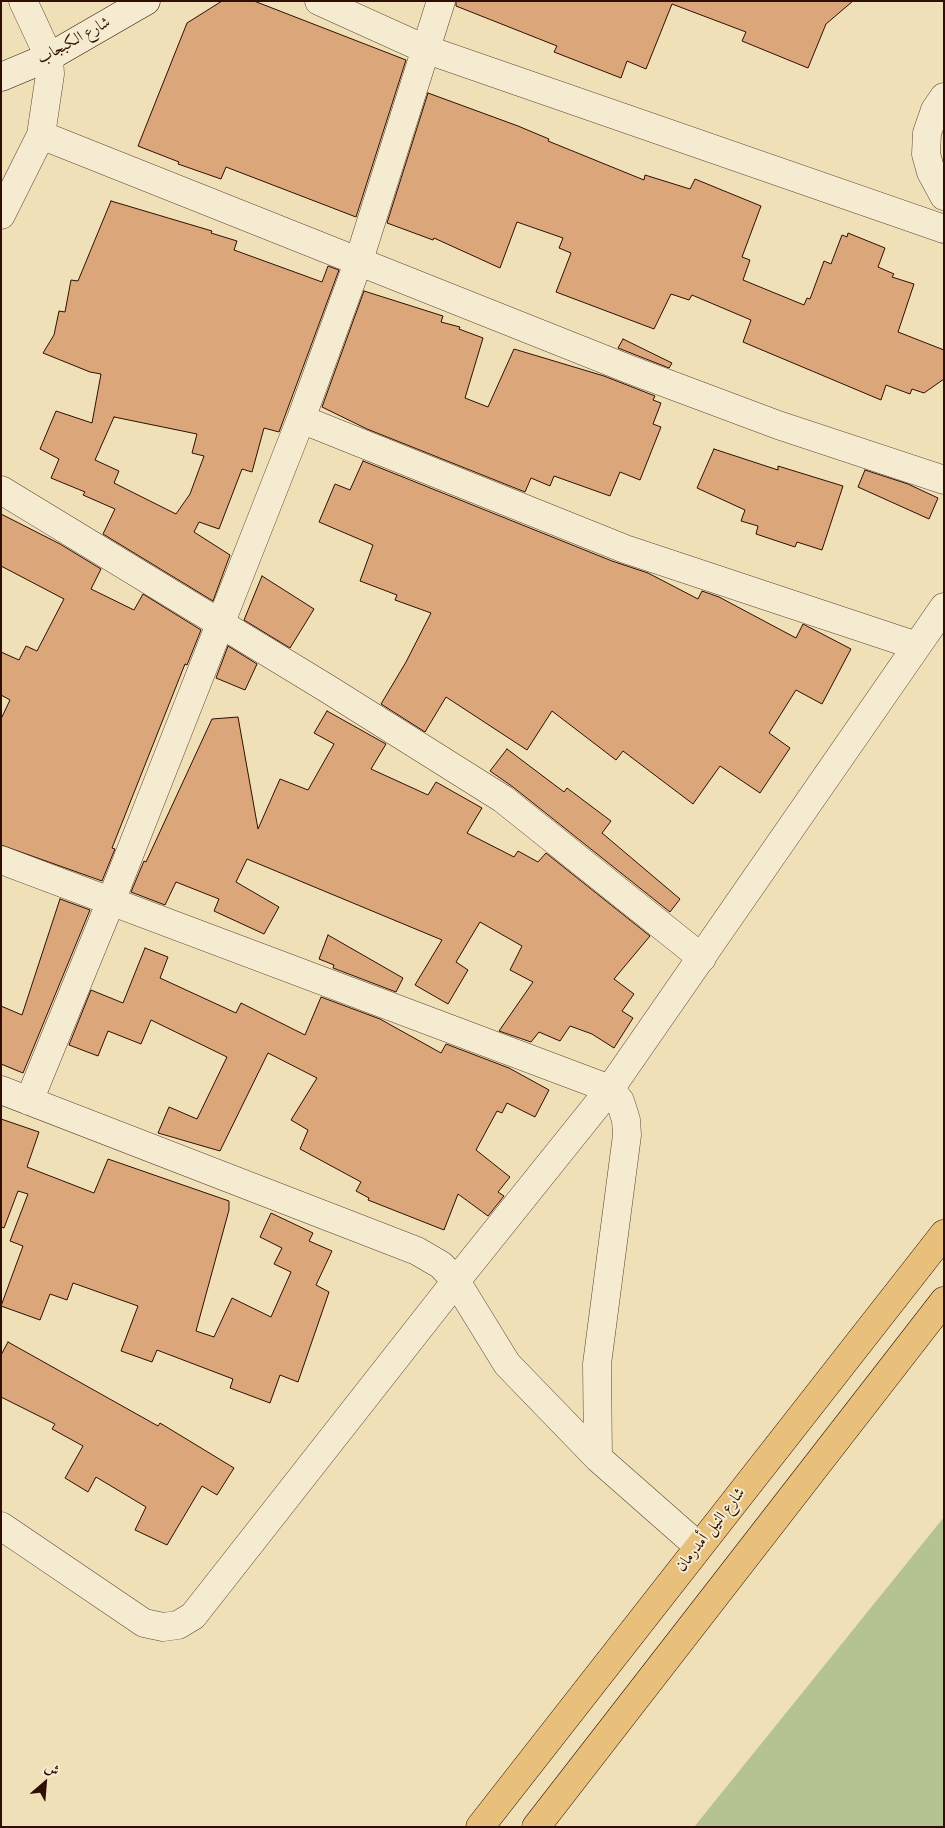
<!DOCTYPE html>
<html>
<head>
<meta charset="utf-8">
<style>
  body { margin:0 }
  #map { position:relative; width:945px; height:1828px; overflow:hidden; background:#f0e0b7; font-family:"Libre Bodoni",Amiri,serif }
  canvas { display:block }
  .frame { position:absolute; inset:0; border:2px solid #2f0f04; pointer-events:none }
  .north { position:absolute; left:20px; top:1758px; width:50px; height:50px; -webkit-text-stroke:4px #f5ebd0; paint-order:stroke; rotate:27deg; font-size:14px; font-weight:700; line-height:20px; text-align:center; color:#2f0f04 }
  .north::after { content:''; display:block; margin:auto; width:18px; height:22px; background:#2f0f04; clip-path:polygon(50% 0,100% 100%,50% 72%,0 100%) }
</style>
</head>
<body>
<div id="map">
<canvas width="945" height="1828"></canvas>
<div class="frame"></div>
<div class="north">ش</div>
</div>
<script>
const ctx = document.querySelector('canvas').getContext('2d');
ctx.lineJoin = 'round';
function paint(path, color) {
  ctx.fillStyle = color;
  ctx.fill(path, 'evenodd');
}
function toPath(rows) {
  const path = new Path2D();
  for (const r of rows) {
    path.moveTo(r[0], r[1]);
    for (let i = 2; i < r.length; i += 2) path.lineTo(r[i], r[i + 1]);
  }
  return path;
}
function strokePath(path, color, width, dash) {
  ctx.strokeStyle = color;
  ctx.lineWidth = width;
  ctx.lineCap = dash ? 'butt' : 'round';
  ctx.setLineDash(dash || []);
  ctx.stroke(path);
}
function label(font, color, halo, rows, align = 'center') {
  ctx.font = font + ' "Libre Bodoni",Amiri,serif';
  ctx.lineWidth = 4;
  ctx.setLineDash([]);
  ctx.textBaseline = 'middle';
  ctx.strokeStyle = halo;
  ctx.fillStyle = color;
  for (const [text, x, y, turn = 0] of rows) {
    ctx.save();
    ctx.translate(x, y);
    ctx.rotate((+turn || 0) * Math.PI / 180);
    ctx.textAlign = isNaN(turn) ? turn : align;
    if (halo) ctx.strokeText(text, 0, 0);
    ctx.fillText(text, 0, 0);
    ctx.restore();
  }
}
const green = toPath([
  [944,1517,944,1827,694,1827]
]);
const building = toPath([
  [222,1,254,1,406,60,356,217,226,167,221,179,178,164,179,162,138,146,187,23,222,1],
  [456,1,853,1,826,24,808,68,742,41,746,32,672,4,646,69,627,61,621,78,554,52,557,46,456,6,456,1],
  [428,93,518,126,549,139,548,141,644,180,645,175,690,189,695,179,761,206,742,257,750,260,743,280,804,305,807,298,810,299,824,261,831,264,842,235,847,237,848,233,885,248,878,267,894,274,892,277,914,284,898,332,944,350,944,379,924,393,912,389,910,394,886,385,881,400,743,342,751,320,692,295,689,300,671,294,654,329,556,292,571,253,559,248,563,238,517,222,500,268,434,238,433,240,387,223,428,93],
  [111,201,212,231,211,233,237,241,234,250,322,282,328,266,339,270,279,432,264,428,252,472,242,469,219,529,199,522,194,532,230,555,213,601,103,534,115,509,83,495,85,492,51,478,59,459,40,449,56,411,92,423,101,374,90,372,43,353,54,335,59,311,65,312,71,280,78,281,111,201],
  [114,417,197,434,192,453,204,456,190,494,176,514,114,483,119,471,95,460,114,417],
  [364,291,443,316,441,322,460,327,459,329,483,338,465,398,488,407,514,349,604,376,655,396,653,400,661,403,653,424,661,427,640,480,620,472,610,496,554,476,550,486,531,478,525,492,367,429,322,407,364,291],
  [623,339,672,363,669,368,618,348,623,339],
  [714,449,778,470,778,466,843,486,822,550,797,542,795,547,756,534,758,526,741,521,745,510,697,488,714,449],
  [363,461,612,561,648,573,698,599,702,591,719,597,796,638,803,624,851,649,822,704,796,690,769,733,790,748,760,793,720,766,693,804,623,751,616,760,552,711,527,750,446,697,425,732,381,704,406,662,431,613,395,600,397,595,360,581,373,545,319,522,335,484,350,490,363,461],
  [865,470,908,484,938,498,929,519,858,487,865,470],
  [1,514,60,544,101,569,91,589,134,610,143,594,201,630,187,665,185,664,112,848,115,849,102,881,1,845,1,719,10,700,1,695,1,652,19,660,26,646,37,651,64,599,1,566,1,514],
  [262,576,314,609,290,648,244,620,262,576],
  [228,646,257,664,245,690,216,678,228,646],
  [327,711,386,744,371,769,428,795,436,782,482,808,467,833,514,857,518,851,538,862,546,853,650,936,614,979,634,994,622,1011,633,1018,614,1048,592,1034,570,1026,560,1041,539,1032,531,1042,499,1031,533,982,510,970,522,946,480,922,456,962,468,970,448,1004,415,985,442,940,247,859,236,882,279,907,264,934,214,911,219,899,176,882,165,905,131,892,144,861,146,862,212,719,238,717,258,829,280,779,308,790,334,744,314,733,327,711],
  [507,749,564,792,567,788,611,821,602,833,680,899,670,912,513,787,490,771,507,749],
  [60,899,90,910,23,1073,1,1064,1,1006,22,1015,60,899],
  [328,935,403,978,396,992,333,968,334,965,319,959,328,935],
  [145,948,168,957,160,978,236,1013,241,1003,305,1035,321,997,380,1019,441,1053,446,1044,509,1068,549,1090,535,1117,507,1103,502,1113,497,1111,476,1150,510,1177,498,1192,504,1196,488,1216,458,1194,444,1230,368,1200,369,1198,356,1191,361,1182,300,1149,308,1130,291,1120,317,1078,268,1053,220,1151,158,1133,169,1107,197,1119,227,1057,151,1020,141,1044,108,1031,98,1056,69,1045,91,990,123,1003,145,948],
  [1,1119,39,1132,27,1167,94,1193,108,1159,229,1201,229,1210,196,1331,214,1337,232,1298,271,1317,291,1272,274,1264,282,1248,260,1237,271,1213,313,1233,309,1241,332,1251,316,1285,329,1292,298,1382,280,1375,270,1403,230,1388,233,1379,157,1350,152,1362,121,1351,138,1306,73,1283,67,1300,50,1294,40,1320,1,1306,23,1246,10,1241,28,1194,18,1191,4,1228,1,1227,1,1119],
  [8,1342,158,1426,160,1423,234,1468,217,1495,202,1486,167,1545,135,1530,146,1507,96,1477,88,1492,65,1478,83,1446,52,1429,55,1424,1,1397,1,1355,8,1342]
]);
const street = toPath([
  [319,1,425,49,944,229],
  [944,97,935,110,927,133,926,154,931,172,944,196],
  [41,135,631,370,778,425,944,480],
  [1,215,41,135,50,74,49,57,23,1],
  [301,419,625,549,917,646],
  [1,490,328,689,503,799,702,958],
  [1,860,610,1089,620,1101,626,1120,627,1135,597,1364,598,1458],
  [1,1090,417,1251,441,1265,456,1281,507,1364,598,1458,698,1546],
  [29,1101,111,901,301,419,359,260,441,1],
  [1,1526,144,1623,163,1627,178,1625,193,1616,456,1281,610,1089,944,607]
]);
const secondary = toPath([
  [1,77,49,57,146,1]
]);
const primary = toPath([
  [480,1827,944,1234],
  [536,1827,944,1301]
]);
const streetNames = [
  ["شارع الكبجاب",74,41,-29],
  ["شارع النيل أمدرمان",711,1530,-52]
];
paint(green, '#b5c392');
paint(building, '#dba67a');
strokePath(building, '#2f0f04', 1);
strokePath(street, '#5f4331', 29);
strokePath(secondary, '#2f0f04', 29);
strokePath(primary, '#2f0f04', 29);
strokePath(street, '#f5ebd0', 28);
strokePath(secondary, '#f5ebd0', 28);
strokePath(primary, '#e8c07c', 28);
label('16px', '#2f0f04', '#f5ebd0', streetNames);
</script>
</body>
</html>
